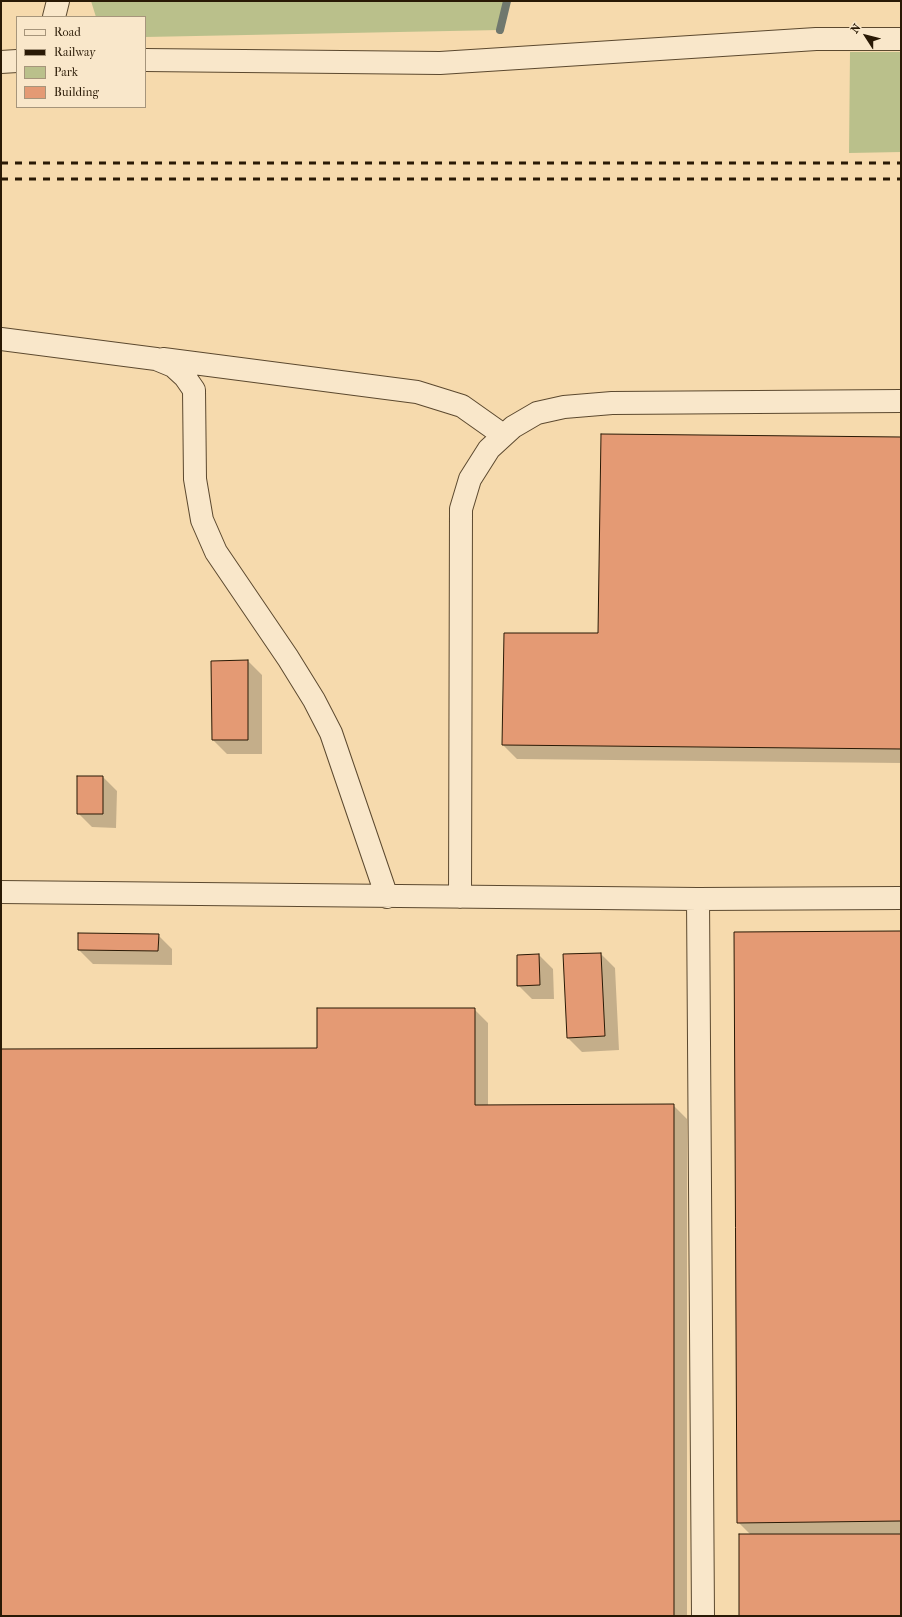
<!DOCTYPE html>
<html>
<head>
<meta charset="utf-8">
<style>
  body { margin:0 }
  #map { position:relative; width:902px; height:1617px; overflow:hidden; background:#f6daad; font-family:"IM FELL French Canon",serif }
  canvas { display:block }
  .frame { position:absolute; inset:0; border:2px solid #291905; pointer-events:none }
  .legend { position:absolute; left:16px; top:16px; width:130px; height:92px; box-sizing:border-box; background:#f9e7ca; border:1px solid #a6957b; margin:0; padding:5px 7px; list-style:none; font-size:12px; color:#291905 }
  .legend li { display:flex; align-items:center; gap:8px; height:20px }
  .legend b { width:20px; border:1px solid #a6957b }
  .north { position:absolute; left:846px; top:16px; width:40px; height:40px; -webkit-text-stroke:3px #f9e7ca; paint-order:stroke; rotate:306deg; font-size:11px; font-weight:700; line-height:16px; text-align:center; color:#291905 }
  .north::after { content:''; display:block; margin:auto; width:14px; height:18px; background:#291905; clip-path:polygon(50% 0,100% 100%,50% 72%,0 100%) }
</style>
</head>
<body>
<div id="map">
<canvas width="902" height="1617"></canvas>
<div class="frame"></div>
<ul class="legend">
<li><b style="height:5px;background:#f9e7ca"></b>Road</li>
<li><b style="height:5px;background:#291905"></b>Railway</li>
<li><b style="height:11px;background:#bac08b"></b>Park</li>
<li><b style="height:11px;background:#e49a74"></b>Building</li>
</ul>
<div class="north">N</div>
</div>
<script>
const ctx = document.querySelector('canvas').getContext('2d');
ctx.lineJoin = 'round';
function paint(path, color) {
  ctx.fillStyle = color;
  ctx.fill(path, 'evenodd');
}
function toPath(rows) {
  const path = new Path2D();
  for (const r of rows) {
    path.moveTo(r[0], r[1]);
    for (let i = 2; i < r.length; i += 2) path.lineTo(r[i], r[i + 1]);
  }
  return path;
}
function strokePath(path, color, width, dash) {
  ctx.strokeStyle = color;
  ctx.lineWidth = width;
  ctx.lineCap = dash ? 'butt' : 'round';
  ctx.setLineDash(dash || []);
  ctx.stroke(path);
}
const green = toPath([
  [91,1,507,1,500,30,145,37,145,17,96,17],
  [850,52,901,52,901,152,849,153]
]);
const shadow = toPath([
  [901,439,901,763,517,759,503,745,599,634],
  [248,661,262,675,262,754,227,754,213,740,212,662],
  [103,777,117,791,116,828,92,827,78,813],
  [901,932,901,1616,740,1616,751,1535,738,1522],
  [158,935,172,949,172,965,93,964,79,950],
  [601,954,615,968,619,1050,582,1052,568,1038],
  [539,955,553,969,554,999,532,999,518,985,518,956],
  [474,1009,488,1023,488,1106,673,1105,687,1119,687,1616,1,1616,1,1050,318,1049]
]);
const stream = toPath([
  [500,30,507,1]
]);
const building = toPath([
  [601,434,901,437,901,749,502,745,504,633,598,633,601,434],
  [248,660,248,740,212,740,211,661,248,660],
  [77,776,103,776,103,814,77,814,77,776],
  [901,931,901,1521,737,1523,734,932,901,931],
  [78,933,159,934,158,951,78,950,78,933],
  [601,953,605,1036,567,1038,563,954,601,953],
  [539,954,540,985,517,986,517,955,539,954],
  [317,1008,475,1008,475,1105,674,1104,674,1616,1,1616,1,1049,317,1048,317,1008],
  [739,1534,901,1534,901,1616,739,1616,739,1534]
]);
const minor = toPath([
  [54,17,58,1],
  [145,60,440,63,816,39,901,39],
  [1,62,17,61],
  [1,339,156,359,173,366,185,377,194,390,195,479,202,520,216,552,288,658,314,700,331,733,387,897],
  [163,359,417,392,462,406,503,435],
  [1,892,698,899,901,898],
  [460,897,461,509,470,479,489,449,513,427,537,413,564,407,612,403,901,401],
  [698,899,703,1616]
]);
const rail = toPath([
  [1,163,901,163],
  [1,179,901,179]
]);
paint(green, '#bac08b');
paint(shadow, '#0003');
strokePath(stream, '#70786e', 8);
paint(building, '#e49a74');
strokePath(building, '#291905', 1);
strokePath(minor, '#5c492f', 24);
strokePath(minor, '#f9e7ca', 22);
strokePath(rail, '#291905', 3, [7, 7]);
</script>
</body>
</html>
